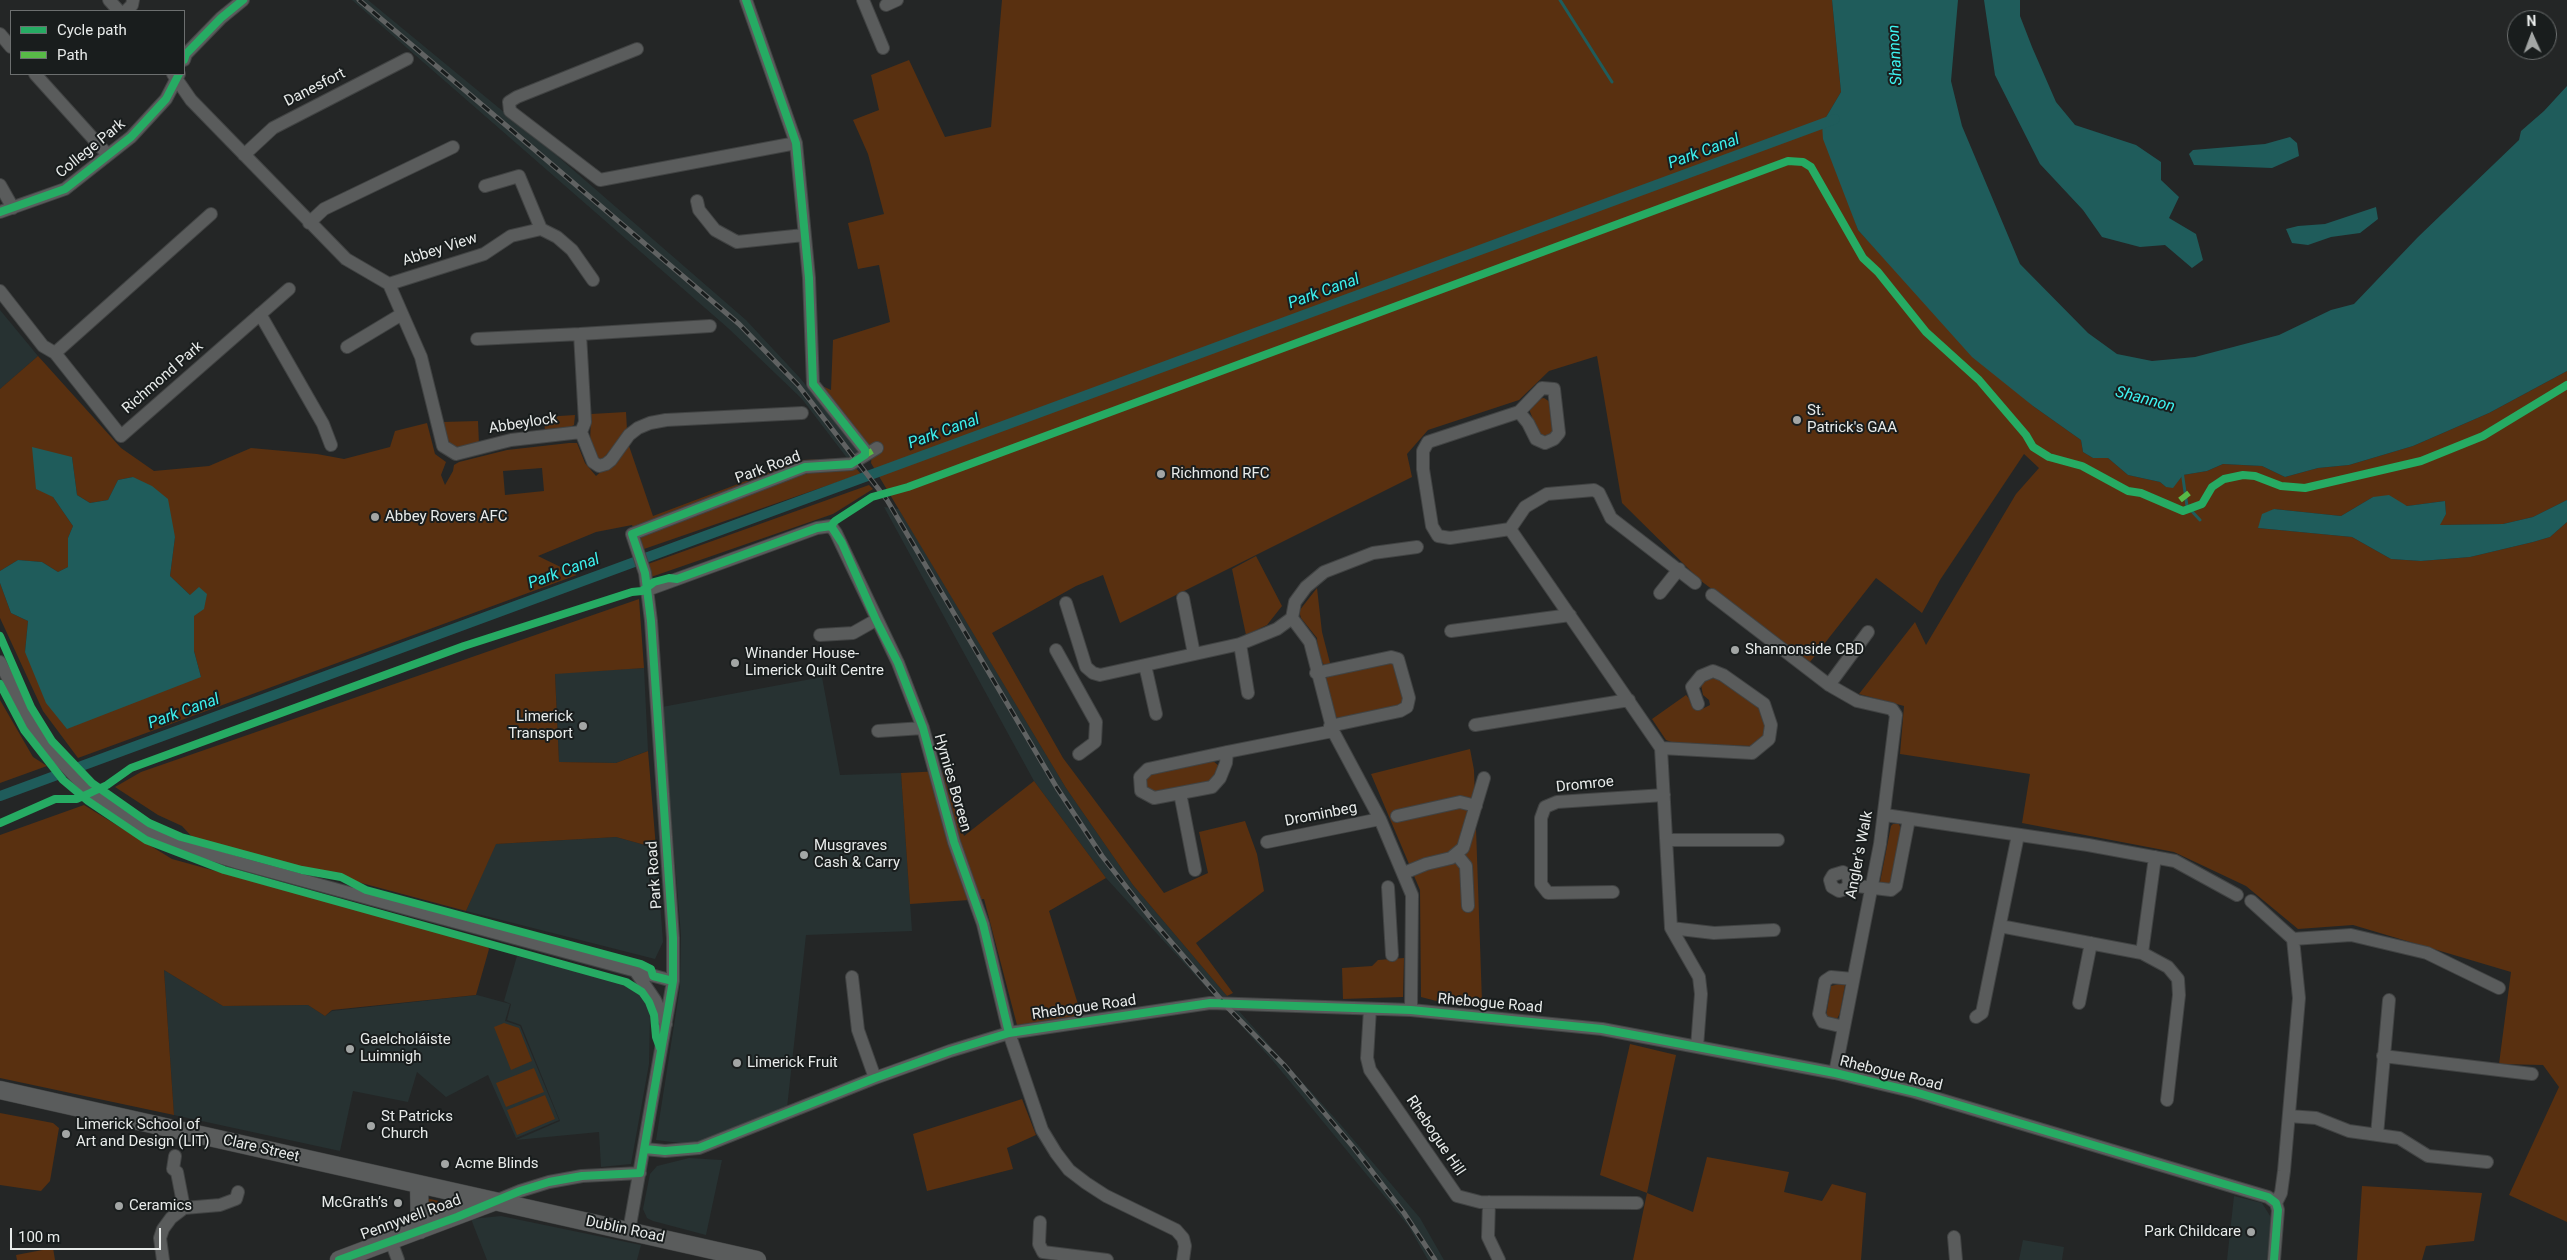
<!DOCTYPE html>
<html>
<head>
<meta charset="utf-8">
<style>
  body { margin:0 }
  #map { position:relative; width:2567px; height:1260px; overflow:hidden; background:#242626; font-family:Roboto,sans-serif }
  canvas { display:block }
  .legend { position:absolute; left:10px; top:10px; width:175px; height:65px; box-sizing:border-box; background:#191d1d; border:1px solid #6c6f6f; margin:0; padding:6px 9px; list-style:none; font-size:15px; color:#e8ebea }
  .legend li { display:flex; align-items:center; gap:10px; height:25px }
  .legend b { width:25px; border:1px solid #6c6f6f }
  .north { position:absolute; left:2507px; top:10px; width:50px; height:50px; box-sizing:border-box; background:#191d1d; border:1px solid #6c6f6f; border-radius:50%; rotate:358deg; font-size:14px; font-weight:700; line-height:20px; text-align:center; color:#e8ebea }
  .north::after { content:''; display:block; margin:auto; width:18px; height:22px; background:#a3a6a5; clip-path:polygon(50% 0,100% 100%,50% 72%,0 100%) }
  .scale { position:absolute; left:10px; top:1228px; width:151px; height:22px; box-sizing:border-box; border:2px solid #e8ebea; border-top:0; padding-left:6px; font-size:15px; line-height:18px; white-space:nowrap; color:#e8ebea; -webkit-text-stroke:4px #191d1d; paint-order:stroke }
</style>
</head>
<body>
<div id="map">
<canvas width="2567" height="1260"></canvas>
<ul class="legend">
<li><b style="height:6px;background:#26ab63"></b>Cycle path</li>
<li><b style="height:6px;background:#58b947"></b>Path</li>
</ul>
<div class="north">N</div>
<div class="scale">100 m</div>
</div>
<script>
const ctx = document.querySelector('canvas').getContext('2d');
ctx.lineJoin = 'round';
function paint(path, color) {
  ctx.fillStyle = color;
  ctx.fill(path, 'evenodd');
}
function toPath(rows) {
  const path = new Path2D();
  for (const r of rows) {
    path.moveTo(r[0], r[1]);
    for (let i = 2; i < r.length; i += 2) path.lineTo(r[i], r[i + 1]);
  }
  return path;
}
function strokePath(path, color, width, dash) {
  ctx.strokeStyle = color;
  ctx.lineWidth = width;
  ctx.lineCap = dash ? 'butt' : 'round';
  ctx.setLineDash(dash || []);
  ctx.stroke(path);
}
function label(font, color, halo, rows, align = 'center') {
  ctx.font = font + ' Roboto,sans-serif';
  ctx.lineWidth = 4;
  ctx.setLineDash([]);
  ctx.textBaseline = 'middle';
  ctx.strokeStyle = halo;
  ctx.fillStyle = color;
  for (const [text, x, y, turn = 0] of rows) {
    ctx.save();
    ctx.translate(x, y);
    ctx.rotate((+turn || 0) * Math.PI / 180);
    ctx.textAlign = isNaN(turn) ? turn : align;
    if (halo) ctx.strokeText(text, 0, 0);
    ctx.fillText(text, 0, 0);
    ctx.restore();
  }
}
const built = toPath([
  [352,0,368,0,556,155,746,320,800,378,861,453,847,458,802,399,728,328],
  [0,310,38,356,0,389],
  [884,507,899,509,1066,788,1133,885,1227,996,1215,997,1106,878,1034,781],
  [644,668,648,751,616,763,559,762,555,673],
  [822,677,840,775,901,773,912,931,806,935,787,1108,716,1136,688,1144,656,1140,680,987,681,935,662,707],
  [616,837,656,848,663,942,655,959,466,911,495,844],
  [517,956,619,982,640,994,647,1005,650,1016,649,1064,631,1164,601,1167,599,1132,516,1140,560,1121,521,1025,507,1020,511,1004,504,1001],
  [164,970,223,1006,308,1005,325,1016,332,1011,477,995,510,1004,505,1021,520,1026,559,1120,516,1138,488,1075,446,1097,417,1072,408,1102,353,1091,340,1151,174,1115],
  [1227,1010,1238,1010,1341,1125,1420,1218,1444,1260,1428,1260,1409,1227,1390,1203,1273,1061],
  [689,1158,722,1160,706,1235,653,1221,647,1218,643,1209,650,1174,657,1166],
  [2234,1196,2262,1203,2272,1219,2267,1260,2227,1260],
  [501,1216,641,1245,637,1260,487,1260,471,1219],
  [2023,1240,2064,1247,2062,1260,2019,1260]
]);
const green = toPath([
  [1002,0,1832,0,1841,92,1822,124,1858,230,1899,274,2033,406,2081,440,2083,452,2093,458,2108,458,2128,475,2160,482,2166,487,2173,487,2183,475,2207,471,2223,464,2262,466,2285,477,2318,468,2349,465,2413,446,2489,413,2567,371,2567,500,2533,517,2503,524,2439,525,2446,514,2445,501,2407,506,2373,497,2341,516,2274,509,2258,528,2352,537,2391,559,2421,561,2470,557,2533,542,2550,537,2567,522,2567,1222,2509,1195,2559,1087,2543,1065,2499,1064,2511,972,2353,925,2298,929,2246,886,2174,852,2022,823,2030,774,1900,754,1904,706,1859,694,1915,622,1926,645,2016,494,2039,468,2024,454,1940,580,1922,613,1876,578,1810,662,1701,581,1622,503,1597,356,1549,371,1519,400,1428,430,1407,454,1412,477,1120,623,1103,575,1076,586,992,633,1063,758,1164,893,1208,873,1199,832,1245,821,1257,854,1264,891,1196,943,1233,993,1227,996,1133,885,1066,788,871,463,872,453,820,385,831,390,833,340,890,322,879,265,858,269,848,223,884,214,868,154,853,120,879,110,871,75,909,60,945,137,991,127],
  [38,356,121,448,154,471,209,466,251,448,317,454,344,459,390,447,395,431,427,423,435,454,446,462,441,475,445,485,453,471,454,465,459,462,507,450,569,443,577,443,585,463,596,476,629,446,653,516,802,460,847,458,861,474,644,549,632,525,596,532,538,556,577,575,78,758,43,711,0,618,0,583,11,613,28,621,25,652,201,677,194,651,194,616,190,595,170,576,175,537,133,477,118,480,108,500,90,503,77,495,72,457,53,497,73,526,68,538,68,567,58,572,42,562,18,560,0,571,0,389],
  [542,468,544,491,505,495,503,471],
  [1544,398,1550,402,1553,432,1551,435,1544,436,1539,435,1529,409,1538,399],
  [626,412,627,430,602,460,597,460,590,445,591,414],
  [575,415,574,425,566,429,545,432,544,417],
  [478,421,479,444,459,448,448,444,442,422],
  [869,485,873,489,833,514,651,577,648,564],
  [1256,556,1282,606,1267,625,1246,635,1232,569],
  [1317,588,1322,632,1330,663,1324,665,1318,655,1317,638,1301,618,1299,611],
  [639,599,644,668,555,674,559,762,616,763,648,751,656,848,616,837,496,844,466,911,193,838,182,826,158,815,115,787,141,772],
  [1387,662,1396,664,1404,699,1403,705,1341,719,1334,716,1325,681,1327,676],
  [1715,678,1726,682,1764,712,1767,726,1763,738,1753,746,1677,744,1666,740,1652,719,1686,695,1700,710,1710,705,1709,700,1703,695,1701,685,1704,681],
  [0,700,33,757,47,766,0,783],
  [1470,749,1474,770,1482,1002,1444,1003,1421,997,1420,890,1371,774],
  [1213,761,1219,766,1210,783,1153,793,1145,789,1145,776],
  [942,771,964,836,1034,781,1106,878,1049,911,1082,1017,1017,1025,984,899,910,904,901,773],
  [84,805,172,859,487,946,489,949,476,995,332,1010,325,1016,308,1005,223,1006,164,970,174,1115,0,1078,0,835],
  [1893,824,1899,824,1901,829,1890,884,1884,886,1880,882,1891,826],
  [1404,958,1403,997,1343,999,1342,968,1372,966,1378,960],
  [1839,984,1845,985,1840,1013,1837,1019,1831,1019,1826,1016,1831,986],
  [504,1023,519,1028,532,1061,511,1070,494,1027],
  [1630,1044,1676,1055,1647,1193,1693,1212,1707,1157,1789,1172,1784,1192,1822,1201,1832,1184,1866,1193,1861,1260,1633,1260,1647,1193,1600,1175],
  [534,1068,544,1092,506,1107,496,1083],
  [545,1095,555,1119,517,1135,507,1110],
  [1022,1099,1036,1135,1007,1148,1013,1169,927,1191,913,1134],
  [0,1113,53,1123,59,1128,50,1181,41,1191,0,1185],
  [2362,1186,2482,1193,2474,1241,2426,1246,2422,1260,2357,1260],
  [426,1198,452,1204,452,1209,426,1219],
  [53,1248,55,1260,17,1260,16,1255]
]);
const water = toPath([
  [1832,0,1958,0,1951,81,1962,126,2020,264,2088,333,2117,354,2152,361,2195,357,2279,335,2331,310,2354,304,2418,237,2519,140,2521,131,2544,111,2567,86,2567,371,2489,413,2413,446,2349,465,2318,468,2285,477,2262,466,2223,464,2207,471,2183,475,2173,488,2166,487,2160,482,2128,475,2108,458,2093,458,2083,452,2081,440,2033,406,1972,357,1858,230,1823,139,1822,124,1841,92],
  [1984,0,2020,0,2020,16,2032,47,2056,102,2075,125,2136,145,2161,162,2161,180,2179,197,2169,218,2196,234,2203,260,2192,268,2165,245,2140,247,2102,237,2083,210,2040,164,1995,75],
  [2290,137,2297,143,2299,156,2272,168,2194,165,2189,154,2193,150,2265,144],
  [2376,207,2378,219,2360,233,2331,237,2308,245,2292,243,2286,229,2298,226,2325,224],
  [32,447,72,457,77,495,90,503,108,500,118,480,133,477,152,486,168,499,175,537,170,576,190,595,199,587,207,594,204,609,194,616,194,651,201,677,67,729,46,703,25,652,28,621,11,613,0,583,0,571,18,560,42,562,58,572,68,567,68,538,73,526,53,497,36,489],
  [2389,495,2407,506,2445,501,2446,514,2440,525,2503,524,2533,517,2567,500,2567,522,2550,537,2533,542,2470,557,2421,561,2391,559,2352,537,2258,528,2262,514,2274,509,2341,516,2373,497]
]);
const stream = toPath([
  [1560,0,1612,82],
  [2182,471,2187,506,2200,520]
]);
const canal = toPath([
  [0,796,1835,119]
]);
const minor = toPath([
  [109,0,119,11],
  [746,0,796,143,809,278,813,384,865,450,865,455],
  [863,0,883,48],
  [886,5,897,0],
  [126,11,132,5,133,0],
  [0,34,11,47],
  [637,49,517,97,509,102,510,111,600,180,796,143],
  [184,60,186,54,221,18,243,0],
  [35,74,108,155],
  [173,74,191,100,346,259,389,284],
  [244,155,273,128,407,59],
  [0,185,13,208],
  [485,186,519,176,541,229],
  [697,201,699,210,715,230,737,242,804,235],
  [0,212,65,189,131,137,166,99,179,74],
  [309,223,324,209,453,147],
  [389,284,421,357,443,446,456,454,511,440,581,432,585,422,580,334,477,339],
  [389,284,484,254,511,236,541,229,557,237,572,250,593,280],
  [0,291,43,346,55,353,211,214],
  [260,314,323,424,331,445],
  [580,334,710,326],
  [347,347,402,314],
  [55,353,121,436,289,289],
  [1519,412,1528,423,1536,439,1545,443,1554,439,1559,433,1554,389,1542,388,1519,412,1428,442,1423,451,1423,469,1432,526,1438,536,1450,538,1510,529,1525,507,1547,494,1594,490,1599,493,1611,518,1695,583],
  [581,432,593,462,599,466,606,464,611,460,629,435,638,428,650,423,666,420,802,413],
  [1510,529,1661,748,1671,928,1699,977,1701,994,1697,1047],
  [647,590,817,528,831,526,836,533,898,663,923,728,954,842,983,924,1009,1033,1042,1130,1056,1153,1069,1170,1086,1183,1106,1196,1176,1230,1183,1238,1185,1246,1183,1260],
  [1660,593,1679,569],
  [1712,595,1829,685,1857,701,1892,709,1896,715,1880,844,1835,1073],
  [1183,598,1194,654],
  [1066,603,1086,667,1093,673,1100,675,1240,644,1277,629,1292,618],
  [1451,631,1570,615],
  [820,635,853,633,876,620],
  [1240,644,1248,693],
  [1056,650,1096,722,1095,742,1079,754],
  [0,662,31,724,51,751,88,790,125,817,152,833,179,845,239,863,673,981],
  [1145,665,1156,714],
  [1316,673,1391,657,1398,659,1409,698,1407,707,1400,711,1330,726],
  [1829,685,1868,632],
  [1475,725,1629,700],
  [878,731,923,728],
  [1661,748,1752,753,1769,739,1771,725,1764,704,1723,675,1713,671,1701,676,1692,687,1698,704],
  [1227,752,1226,763,1220,778,1212,787,1154,798,1141,791,1140,777,1148,769,1227,752,1333,731],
  [1180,793,1195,870],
  [1885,815,2088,845,2175,861,2237,895],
  [1397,816,1460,802,1476,806],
  [1667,840,1778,840],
  [1267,842,1380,819],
  [1457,855,1466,866,1468,906],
  [1404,873,1426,864,1451,858,1463,848,1484,778],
  [1849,885,1848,876,1843,872,1833,875,1830,880,1832,887,1839,891,1845,889,1849,885,1891,890,1896,886,1909,819],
  [1388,887,1392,955],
  [1613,892,1548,893,1541,884,1541,818,1545,807,1557,802,1664,795],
  [2251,901,2293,939],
  [2000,926,2142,953,2168,967,2178,979,2179,995,2167,1100],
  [1671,928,1714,933,1774,930],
  [2142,953,2155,857],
  [636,972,655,1000,666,1024],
  [852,977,858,1030,875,1078],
  [2079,1003,2091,943],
  [1370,1009,1367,1058,1370,1070,1457,1196,1480,1202,1637,1203],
  [1411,1010,1412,895,1380,819,1333,731,1310,642,1292,618,1295,602,1306,587,1324,572,1373,553,1417,547],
  [1976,1017,1982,1013,2018,835],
  [1844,1027,1823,1022,1819,1014,1825,981,1831,977,1853,979],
  [2383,1056,2532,1074],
  [2289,1116,2316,1118,2349,1131,2399,1138,2428,1156,2487,1162],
  [2377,1135,2389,1000],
  [645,1149,665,1151,699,1148,875,1078,950,1051,1009,1033,1210,1003,1411,1010,1602,1029,1835,1073,1915,1092,2268,1197,2276,1203,2278,1210,2274,1260],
  [175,1156,173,1169,177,1172,184,1208],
  [493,1202,520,1191,549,1182,582,1176,640,1173],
  [1489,1202,1488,1237,1499,1260],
  [2276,1203,2281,1193,2284,1171,2299,998,2293,939,2351,935,2427,953,2499,988],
  [1040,1222,1039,1244,1043,1252,1107,1260],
  [629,1231,673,981,673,938,651,621,645,573,632,534,805,467,851,464,877,448],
  [1954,1237,1956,1260],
  [391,1241,398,1260],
  [163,1260,160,1238,163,1229,171,1218,184,1208,220,1205,236,1199,238,1192]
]);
const secondary = toPath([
  [0,1090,757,1260],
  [419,1185,420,1230],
  [339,1260,493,1202]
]);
const rail = toPath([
  [359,0,739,324,798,385,887,500,1057,788,1102,856,1153,921,1229,1009,1285,1066,1354,1148,1404,1213,1435,1260]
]);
const quiet = toPath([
  [862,457,877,448],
  [2180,500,2189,493]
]);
const cycleway = toPath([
  [184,60,186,54,221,18,243,0],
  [0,212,65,189,131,137,166,99,179,74],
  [831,526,842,543,876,620,898,663,923,728,954,842,983,924,1009,1033],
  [0,636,31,707,52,741,92,783,149,823,181,837,302,870,341,877,366,890,641,964,651,969,653,976,673,981],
  [0,684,24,730,63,780,88,801,146,840,224,870,626,982,642,992,649,1002,654,1015,656,1037,660,1048],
  [0,823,55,799,77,799,107,785,131,768,464,646,632,592,642,591,654,582,669,578,677,579,817,528,831,526,835,521,872,497,908,487,1788,161,1803,162,1811,167,1863,258,1878,272,1926,332,1979,380,2026,435,2033,447,2049,457,2082,466,2128,491,2141,493,2183,511,2202,504,2212,487,2224,479,2243,475,2255,476,2281,486,2305,488,2421,461,2483,436,2567,385],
  [645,1149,665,1151,699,1148,875,1078,950,1051,1009,1033,1210,1003,1411,1010,1602,1029,1835,1073,1915,1092,2268,1197,2276,1203,2278,1210,2274,1260],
  [339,1260,457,1217,520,1191,549,1182,582,1176,640,1173,673,981,673,938,651,621,645,573,632,534,805,467,851,464,865,455,865,450,813,384,809,278,796,143,746,0]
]);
const markers = [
  [1797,420,5,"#a3a6a5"],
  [1161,474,5,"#a3a6a5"],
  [375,517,5,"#a3a6a5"],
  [1735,650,5,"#a3a6a5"],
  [735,663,5,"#a3a6a5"],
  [583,726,5,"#a3a6a5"],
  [804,855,5,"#a3a6a5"],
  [350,1049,5,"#a3a6a5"],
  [737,1063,5,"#a3a6a5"],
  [371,1126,5,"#a3a6a5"],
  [66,1134,5,"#a3a6a5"],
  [445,1164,5,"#a3a6a5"],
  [398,1203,5,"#a3a6a5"],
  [119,1206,5,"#a3a6a5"],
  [2251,1232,5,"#a3a6a5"]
];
const streetNames = [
  ["Danesfort",315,88,-27],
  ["College Park",91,149,-39],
  ["Abbey View",440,250,-18],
  ["Richmond Park",163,378,-41],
  ["Abbeylock",523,424,-9],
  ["Park Road",768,468,-20],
  ["Hymies Boreen",952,783,74],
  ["Dromroe",1585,785,-6],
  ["Drominbeg",1321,815,-11],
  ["Angler's Walk",1860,855,-79],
  ["Park Road",655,875,-94],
  ["Rhebogue Road",1490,1004,5],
  ["Rhebogue Road",1084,1008,-8],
  ["Rhebogue Road",1891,1074,14],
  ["Rhebogue Hill",1435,1136,56],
  ["Clare Street",261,1149,13],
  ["Pennywell Road",411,1218,-20],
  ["Dublin Road",625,1230,12]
];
const poiNames = [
  ["St.",1807,411],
  ["Patrick's GAA",1807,428],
  ["Richmond RFC",1171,474],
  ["Abbey Rovers AFC",385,517],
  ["Shannonside CBD",1745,650],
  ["Winander House-",745,654],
  ["Limerick Quilt Centre",745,671],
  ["Limerick",573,717,"right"],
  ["Transport",573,734,"right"],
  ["Musgraves",814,846],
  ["Cash & Carry",814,863],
  ["Gaelcholáiste",360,1040],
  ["Luimnigh",360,1057],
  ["Limerick Fruit",747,1063],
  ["St Patricks",381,1117],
  ["Church",381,1134],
  ["Limerick School of",76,1125],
  ["Art and Design (LIT)",76,1142],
  ["Acme Blinds",455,1164],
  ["McGrath’s",388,1203,"right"],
  ["Ceramics",129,1206],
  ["Park Childcare",2241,1232,"right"]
];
const waterNames = [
  ["Shannon",1896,55,-93],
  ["Park Canal",1704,152,-20],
  ["Park Canal",1324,292,-20],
  ["Shannon",2145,400,15],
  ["Park Canal",944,432,-20],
  ["Park Canal",564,572,-20],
  ["Park Canal",184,712,-20]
];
paint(built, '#273232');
paint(green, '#593010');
paint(water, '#1f5c5b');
strokePath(stream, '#1f5c5b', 3);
strokePath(canal, '#1f5c5b', 10);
strokePath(minor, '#414343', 14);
strokePath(secondary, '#414343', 19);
strokePath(minor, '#5a5c5c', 12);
strokePath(secondary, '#5a5c5c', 18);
strokePath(rail, '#606262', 5);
strokePath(rail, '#191d1d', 3, [9]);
strokePath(quiet, '#58b947', 6, [12, 6]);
strokePath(cycleway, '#26ab63', 8);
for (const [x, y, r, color] of markers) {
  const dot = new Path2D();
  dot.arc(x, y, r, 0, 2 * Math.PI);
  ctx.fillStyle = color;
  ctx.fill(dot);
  strokePath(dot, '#191d1d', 2);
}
label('15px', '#e8ebea', '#191d1d', streetNames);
label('15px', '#e8ebea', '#191d1d', poiNames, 'left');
label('italic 16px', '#3df2f0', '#191d1d', waterNames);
</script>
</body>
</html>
